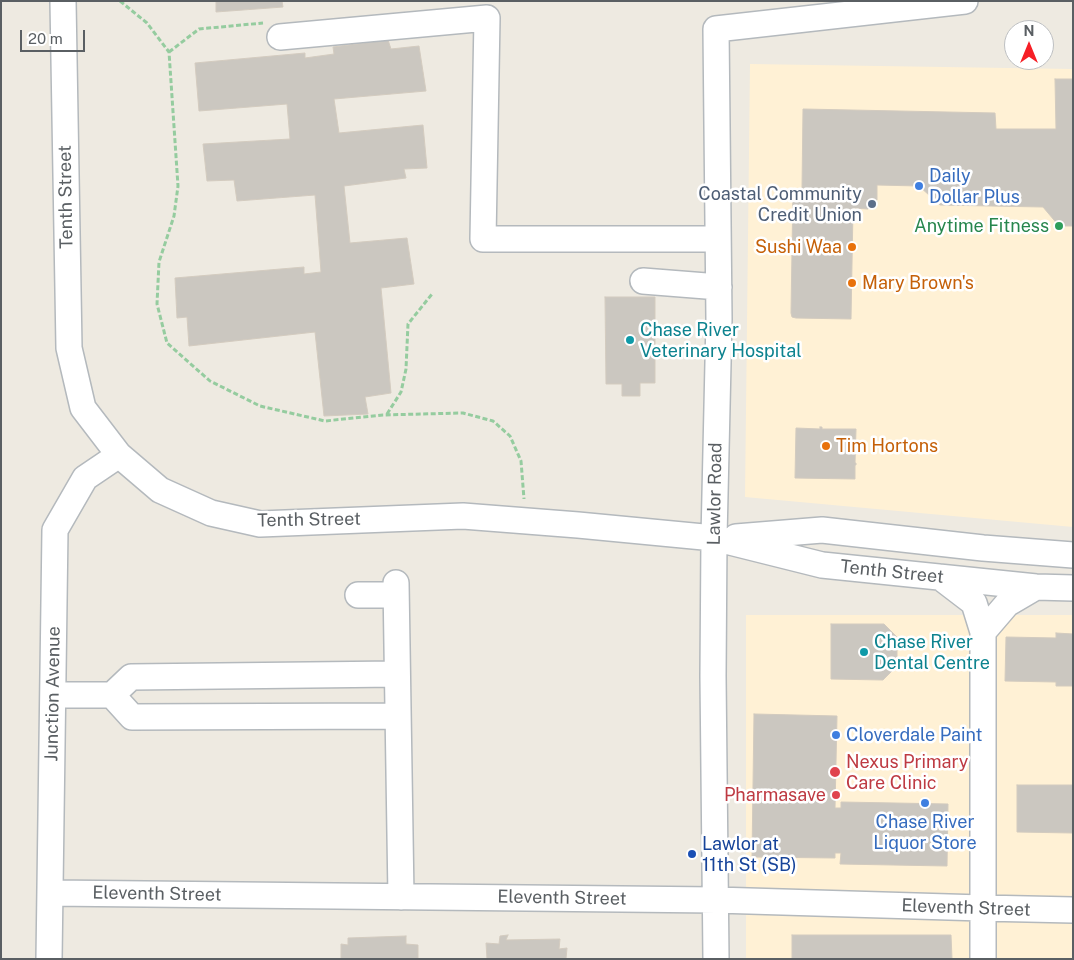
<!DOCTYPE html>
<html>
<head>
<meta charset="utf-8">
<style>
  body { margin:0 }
  #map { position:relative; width:1074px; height:960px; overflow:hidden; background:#eeeae1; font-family:"Public Sans",sans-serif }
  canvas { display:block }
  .frame { position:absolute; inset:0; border:2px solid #5a5f63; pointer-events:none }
  .north { position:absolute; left:1004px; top:20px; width:50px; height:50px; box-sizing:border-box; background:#fff; border:1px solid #bdbfc1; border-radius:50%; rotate:0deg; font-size:14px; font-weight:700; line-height:20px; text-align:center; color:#5a5f63 }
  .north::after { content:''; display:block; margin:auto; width:18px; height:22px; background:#f61f26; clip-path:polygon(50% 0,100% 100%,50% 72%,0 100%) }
  .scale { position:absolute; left:20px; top:30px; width:65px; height:22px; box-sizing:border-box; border:2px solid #5a5f63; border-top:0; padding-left:6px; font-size:15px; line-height:18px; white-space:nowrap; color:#5a5f63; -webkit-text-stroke:4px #fff; paint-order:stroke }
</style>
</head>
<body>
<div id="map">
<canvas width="1074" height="960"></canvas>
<div class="frame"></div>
<div class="north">N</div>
<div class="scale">20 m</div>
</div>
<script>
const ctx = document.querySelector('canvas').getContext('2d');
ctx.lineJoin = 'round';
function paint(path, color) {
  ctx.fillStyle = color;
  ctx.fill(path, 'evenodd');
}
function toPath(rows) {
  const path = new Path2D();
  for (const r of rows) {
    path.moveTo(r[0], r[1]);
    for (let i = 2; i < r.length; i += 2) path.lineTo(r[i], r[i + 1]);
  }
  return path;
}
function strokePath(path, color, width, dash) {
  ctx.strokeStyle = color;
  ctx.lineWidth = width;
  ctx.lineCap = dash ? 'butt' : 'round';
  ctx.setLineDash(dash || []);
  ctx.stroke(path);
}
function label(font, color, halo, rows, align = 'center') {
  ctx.font = font + ' "Public Sans",sans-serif';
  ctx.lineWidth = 5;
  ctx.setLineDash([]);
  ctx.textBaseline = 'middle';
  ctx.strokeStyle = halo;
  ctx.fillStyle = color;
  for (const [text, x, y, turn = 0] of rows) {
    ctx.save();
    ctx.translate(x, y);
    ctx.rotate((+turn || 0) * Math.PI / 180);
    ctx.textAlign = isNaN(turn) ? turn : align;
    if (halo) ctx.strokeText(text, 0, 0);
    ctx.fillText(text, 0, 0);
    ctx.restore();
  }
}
const commercial = toPath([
  [750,64,1073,69,1073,527,745,497],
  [746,615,1073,615,1073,959,746,959]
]);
const building = toPath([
  [216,1,282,1,283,7,216,12,216,1],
  [388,40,391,49,419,46,426,91,334,99,339,133,423,125,427,168,404,169,406,178,344,186,350,243,407,238,414,284,381,288,391,393,365,397,368,414,324,416,315,332,189,346,187,317,177,318,175,278,304,267,304,274,321,272,315,195,237,201,234,180,207,181,203,144,290,139,287,104,199,111,195,63,305,53,305,58,334,54,333,47,388,40],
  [1055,79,1073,79,1073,226,1059,226,1043,207,940,205,919,186,877,185,877,200,868,209,853,208,851,319,796,318,792,317,791,313,793,189,802,189,803,109,995,113,996,129,1056,129,1055,79],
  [605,297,655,297,655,383,640,383,640,396,622,396,622,384,606,384,605,297],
  [820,427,822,427,822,429,856,429,855,463,856,463,856,465,855,465,855,479,795,478,796,428,820,429,820,427],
  [831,624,884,624,897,637,897,666,883,680,831,679,831,624],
  [1056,633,1073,634,1073,686,1056,686,1056,682,1005,681,1006,637,1056,638,1056,633],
  [754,714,837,716,835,808,841,808,841,802,948,804,947,866,840,864,841,853,835,853,835,858,752,857,754,714],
  [1017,785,1073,785,1073,833,1017,832,1017,785],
  [508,935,506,940,560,939,559,949,567,948,566,959,487,959,486,943,499,944,500,936,508,935],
  [792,935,951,935,952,959,792,959,792,935],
  [406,936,406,944,418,945,418,959,341,959,341,944,348,945,348,938,406,936]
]);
const path = toPath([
  [120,1,147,23,169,52,178,186,174,216,159,262,157,304,167,343,210,381,260,406,325,421,383,415,463,413,493,421,510,436,521,461,524,499],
  [169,52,199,29,263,23],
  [387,414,401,392,406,369,408,324,432,294]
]);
const minor = toPath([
  [63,1,69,348,83,408,119,455,160,490,211,513,260,524,463,516,578,525,714,538,822,565,1036,587,1073,588],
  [280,37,487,18,483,239,718,239],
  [643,281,719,287],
  [736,537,822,530,983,548,1073,555],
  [940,577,974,603,983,632,983,959],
  [396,583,401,897],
  [358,595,396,595],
  [983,632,1007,604,1036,587],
  [53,695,112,695,131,677,397,674],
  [112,695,132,717,398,716],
  [50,893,716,900,982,908,1073,910],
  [49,959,55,530,85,478,119,455],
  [716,959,713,676,714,538,719,319,716,29,965,1]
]);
const markers = [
  [919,186,5,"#3f7fe0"],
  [872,204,5,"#5c6f8a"],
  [1059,226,5,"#2e9e5b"],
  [852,247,5,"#e8710a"],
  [852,283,5,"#e8710a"],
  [630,340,5,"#0f9aa8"],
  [826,446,5,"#e8710a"],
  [864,652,5,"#0f9aa8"],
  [836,735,5,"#3f7fe0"],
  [835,772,6,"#e0444e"],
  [836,795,5,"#e0444e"],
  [925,803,5,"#3f7fe0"],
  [692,854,5,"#1a4fb4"]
];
const shopNames = [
  ["Daily",929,176],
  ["Dollar Plus",929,197],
  ["Cloverdale Paint",846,735],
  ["Chase River",925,822,"center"],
  ["Liquor Store",925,843,"center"]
];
const serviceNames = [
  ["Coastal Community",862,194],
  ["Credit Union",862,215]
];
const streetNames = [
  ["Tenth Street",66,197,-91],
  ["Lawlor Road",715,494,-89],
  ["Tenth Street",309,520,-1],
  ["Tenth Street",892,572,6],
  ["Junction Avenue",53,694,-89],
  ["Eleventh Street",157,894,1],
  ["Eleventh Street",562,898,1],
  ["Eleventh Street",966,908,2]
];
const leisureNames = [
  ["Anytime Fitness",1049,226]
];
const foodNames = [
  ["Sushi Waa",842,247,"right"],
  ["Mary Brown's",862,283],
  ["Tim Hortons",836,446]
];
const cultureNames = [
  ["Chase River",640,330],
  ["Veterinary Hospital",640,351],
  ["Chase River",874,642],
  ["Dental Centre",874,663]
];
const healthNames = [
  ["Nexus Primary",846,762],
  ["Care Clinic",846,783],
  ["Pharmasave",826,795,"right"]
];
const transitNames = [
  ["Lawlor at",702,844],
  ["11th St (SB)",702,865]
];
paint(commercial, '#fff1d5');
paint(building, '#cbc7c0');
strokePath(building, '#d3cbbf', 1);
strokePath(minor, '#b4b9bd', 28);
strokePath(path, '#95cc9f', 3, [5, 2.5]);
strokePath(minor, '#fff', 25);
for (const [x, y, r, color] of markers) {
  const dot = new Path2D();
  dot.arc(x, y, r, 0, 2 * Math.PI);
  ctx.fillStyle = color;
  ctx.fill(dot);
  strokePath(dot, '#fff', 2);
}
label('18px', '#366cbe', '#fff', shopNames, 'left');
label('18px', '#4e5e75', '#fff', serviceNames, 'right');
label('18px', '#5a5f63', '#fff', streetNames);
label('18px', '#27864d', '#fff', leisureNames, 'right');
label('18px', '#c56008', '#fff', foodNames, 'left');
label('18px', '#0d838f', '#fff', cultureNames, 'left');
label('18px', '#be3a42', '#fff', healthNames, 'left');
label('18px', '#164399', '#fff', transitNames, 'left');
</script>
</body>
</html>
